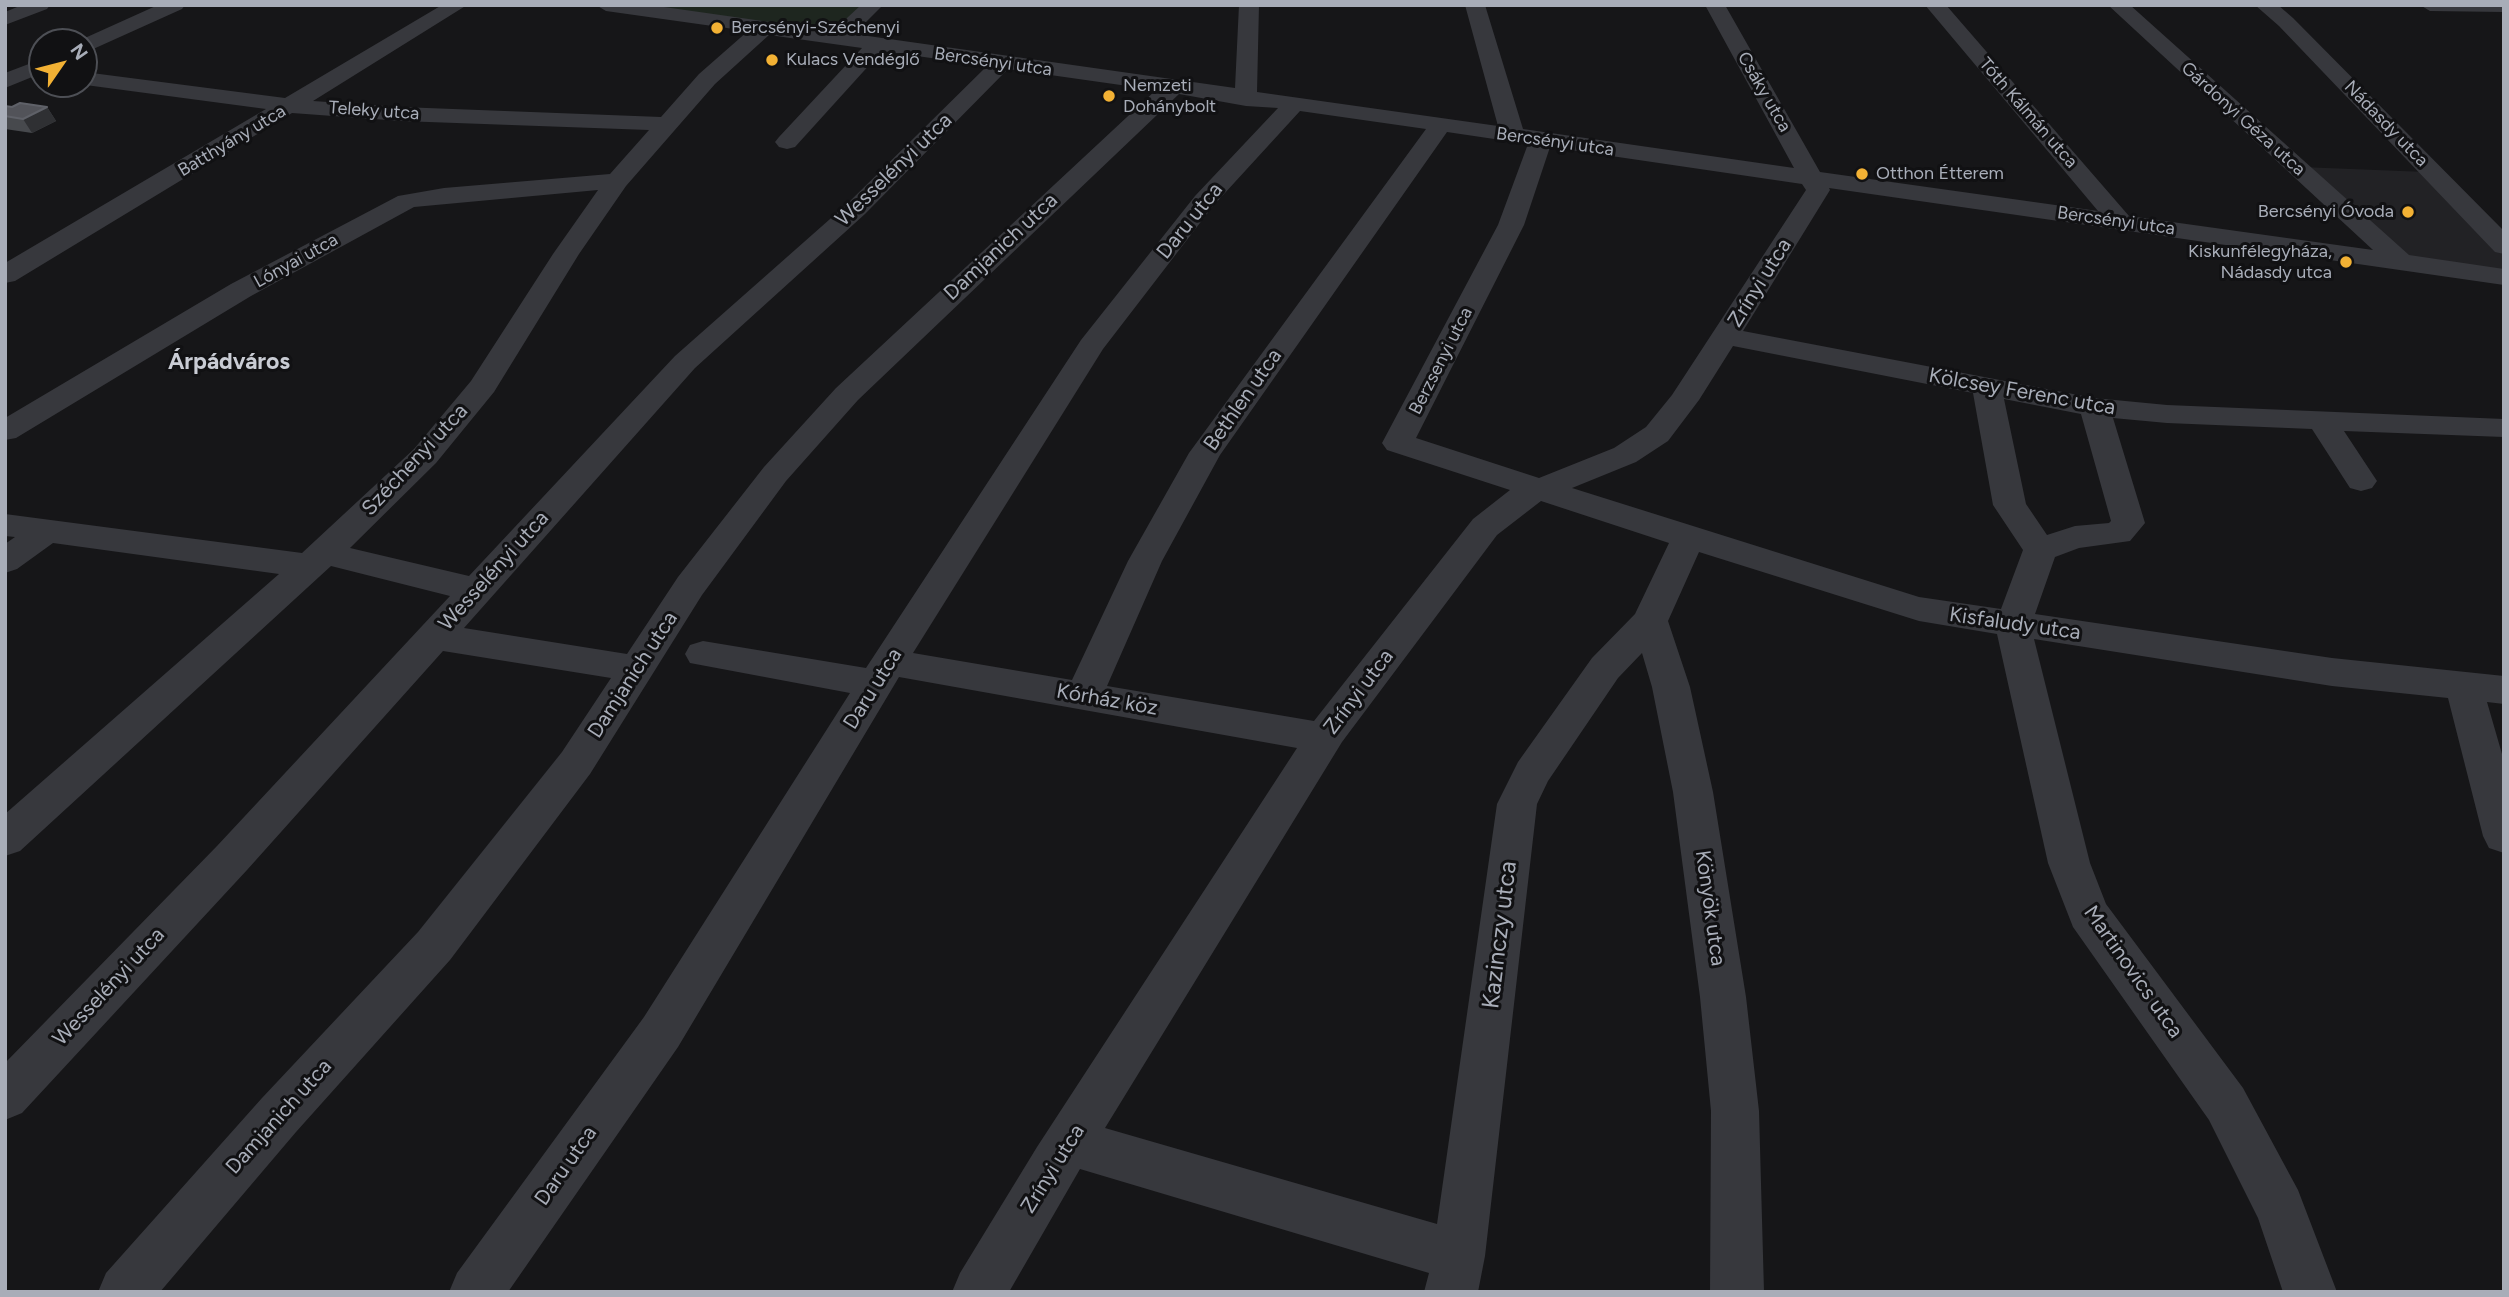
<!DOCTYPE html>
<html>
<head>
<meta charset="utf-8">
<style>
  body { margin:0 }
  #map { position:relative; width:2509px; height:1297px; overflow:hidden; background:#161618; font-family:Figtree,sans-serif }
  canvas { display:block }
  .frame { position:absolute; inset:0; border:7px solid #a8adb8; pointer-events:none }
  .north { position:absolute; left:28px; top:28px; width:70px; height:70px; box-sizing:border-box; background:#111113; border:2px solid #4d4f55; border-radius:50%; rotate:55deg; font-size:19px; font-weight:700; line-height:28px; text-align:center; color:#a8adb8 }
  .north::after { content:''; display:block; margin:auto; width:24px; height:32px; background:#f2b134; clip-path:polygon(50% 0,100% 100%,50% 72%,0 100%) }
</style>
</head>
<body>
<div id="map">
<canvas width="2509" height="1297"></canvas>
<div class="frame"></div>
<div class="north">N</div>
</div>
<script>
const ctx = document.querySelector('canvas').getContext('2d');
ctx.lineJoin = 'round';
function paint(path, color) {
  ctx.fillStyle = color;
  ctx.fill(path, 'evenodd');
}
function toPath(rows) {
  const path = new Path2D();
  for (const r of rows) {
    path.moveTo(r[0], r[1]);
    for (let i = 2; i < r.length; i += 2) path.lineTo(r[i], r[i + 1]);
  }
  return path;
}
function strokePath(path, color, width, dash) {
  ctx.strokeStyle = color;
  ctx.lineWidth = width;
  ctx.lineCap = dash ? 'butt' : 'round';
  ctx.setLineDash(dash || []);
  ctx.stroke(path);
}
function label(font, color, halo, rows, align = 'center') {
  ctx.font = font + ' Figtree,sans-serif';
  ctx.lineWidth = 6;
  ctx.setLineDash([]);
  ctx.textBaseline = 'middle';
  ctx.strokeStyle = halo;
  ctx.fillStyle = color;
  for (const [text, x, y, turn = 0] of rows) {
    ctx.save();
    ctx.translate(x, y);
    ctx.rotate((+turn || 0) * Math.PI / 180);
    ctx.textAlign = isNaN(turn) ? turn : align;
    if (halo) ctx.strokeText(text, 0, 0);
    ctx.fillText(text, 0, 0);
    ctx.restore();
  }
}
const built = toPath([
  [2301,167,2426,172,2504,251,2504,275,2403,260]
]);
const green = toPath([
  [606,5,836,6,873,5,837,39]
]);
const minor = toPath([
  [22,5,50,5,47,9,5,25,5,12,22,5],
  [158,5,185,5,182,9,91,50,84,52,84,42,76,42,158,5],
  [442,5,467,5,313,101,401,107,661,117,699,74,748,31,606,11,596,5,650,5,833,31,861,5,883,5,854,34,1235,88,1239,5,1259,5,1257,92,1498,126,1465,5,1485,5,1523,129,1794,168,1705,5,1725,5,1820,172,2098,211,1925,5,1946,5,2129,216,2373,250,2108,5,2130,5,2409,255,2504,269,2504,285,1829,188,1830,190,1743,331,2094,398,2167,405,2504,419,2504,437,2344,431,2377,481,2372,488,2361,491,2350,488,2312,429,2167,423,2113,418,2145,523,2130,541,2079,548,2055,557,2035,614,2332,658,2504,676,2504,704,2487,702,2504,761,2504,853,2489,848,2483,836,2448,698,2332,686,2034,639,2090,863,2106,904,2243,1088,2298,1190,2337,1292,2283,1292,2258,1218,2209,1120,2073,927,2048,863,1997,634,1919,621,1699,552,1668,621,1690,687,1713,792,1746,997,1759,1111,1764,1292,1710,1292,1711,1111,1700,997,1673,792,1652,687,1642,653,1618,678,1548,781,1537,804,1485,1256,1478,1292,1424,1292,1429,1273,1080,1169,1009,1292,952,1292,960,1273,1037,1147,1297,748,899,677,678,1047,508,1292,449,1292,457,1273,644,1017,850,693,690,663,685,654,690,645,703,641,866,668,1081,340,1195,196,1278,108,1246,106,1179,94,858,400,786,481,702,595,590,774,450,960,296,1132,160,1292,98,1292,106,1273,262,1098,418,932,562,752,611,678,443,651,247,870,22,1113,5,1120,5,1063,217,846,450,596,331,566,20,851,5,856,5,814,279,574,53,543,17,569,5,573,5,544,15,537,5,536,5,514,302,553,414,449,471,381,553,254,598,190,414,207,251,296,16,438,5,440,5,418,231,284,398,196,444,188,610,174,649,130,401,121,292,113,15,281,5,283,5,263,266,109,78,84,84,84,84,72,285,98,442,5],
  [769,35,862,48,779,137,775,142,779,147,787,149,795,147,882,51,987,66,847,204,675,356,469,576,350,548,436,463,494,392,579,254,626,186,715,84,769,35],
  [1008,69,1156,90,836,388,764,467,678,577,627,654,464,628,695,368,865,214,1008,69],
  [1300,111,1426,129,1189,453,1128,561,1072,680,913,653,1103,349,1213,206,1300,111],
  [1447,132,1528,144,1498,225,1382,443,1387,450,1510,490,1473,519,1314,721,1107,686,1162,561,1220,455,1447,132],
  [1550,147,1802,184,1806,190,1672,395,1646,427,1614,448,1539,478,1416,438,1524,225,1550,147],
  [1733,346,1973,393,1993,505,2023,550,2001,609,1919,597,1572,488,1636,462,1668,441,1699,400,1733,346],
  [2004,399,2081,414,2111,521,2109,523,2075,526,2047,535,2026,504,2004,399],
  [1541,501,1669,543,1635,614,1592,658,1518,762,1497,804,1437,1224,1105,1128,1342,742,1497,535,1541,501],
  [2255,5,2278,5,2293,18,2504,231,2504,254,2495,252,2279,26,2255,5],
  [2420,5,2504,5,2504,12,2430,11,2420,5],
  [42,59,42,73,5,88,5,73,42,59]
]);
const wall = toPath([
  [5,106,47,107,56,121,32,133,5,129]
]);
const shadedWall = toPath([
  [47,107,56,121,32,133,23,119]
]);
const building = toPath([
  [20,103,47,107,23,119,5,116,5,106,12,107,20,103]
]);
const markers = [
  [717,28,7,"#f2b134"],
  [772,60,7,"#f2b134"],
  [1109,96,7,"#f2b134"],
  [1862,174,7,"#f2b134"],
  [2408,212,7,"#f2b134"],
  [2346,262,7,"#f2b134"]
];
const farPoinames = [
  ["Bercsényi-Széchenyi",731,28],
  ["Kulacs Vendéglő",786,60],
  ["Nemzeti",1123,86],
  ["Dohánybolt",1123,107],
  ["Otthon Étterem",1876,174],
  ["Bercsényi Óvoda",2394,212,"right"],
  ["Kiskunfélegyháza,",2332,252,"right"],
  ["Nádasdy utca",2332,273,"right"]
];
const farStreetnames = [
  ["Bercsényi utca",993,62,8],
  ["Csáky utca",1764,92,60],
  ["Teleky utca",374,111,4],
  ["Tóth Kálmán utca",2028,113,49],
  ["Gárdonyi Géza utca",2243,119,42],
  ["Nádasdy utca",2386,124,46],
  ["Batthyány utca",232,141,-31],
  ["Bercsényi utca",1555,142,8],
  ["Bercsényi utca",2116,221,8],
  ["Lónyai utca",296,261,-29],
  ["Berzsenyi utca",1441,361,-63]
];
const streetNames = [
  ["Wesselényi utca",894,170,-44],
  ["Daru utca",1190,221,-51],
  ["Damjanich utca",1001,247,-43],
  ["Zrínyi utca",1760,283,-58],
  ["Kölcsey Ferenc utca",2022,392,10],
  ["Bethlen utca",1243,400,-55],
  ["Széchenyi utca",415,460,-47],
  ["Wesselényi utca",494,571,-48],
  ["Kisfaludy utca",2015,624,8],
  ["Damjanich utca",633,675,-57],
  ["Daru utca",873,689,-58],
  ["Zrínyi utca",1359,692,-53],
  ["Kórház köz",1107,700,10],
  ["Könyök utca",1710,908,82],
  ["Martinovics utca",2133,972,55],
  ["Wesselényi utca",109,987,-47],
  ["Damjanich utca",279,1117,-48],
  ["Daru utca",566,1166,-55],
  ["Zrínyi utca",1053,1169,-58]
];
const farDistrictnames = [
  ["Árpádváros",229,362]
];
const nearStreetnames = [
  ["Kazinczy utca",1500,935,-83]
];
paint(built, '#222225');
paint(green, '#1e261f');
paint(minor, '#37383d');
paint(wall, '#47494d');
paint(shadedWall, '#2f3033');
paint(building, '#525359');
strokePath(building, '#5f6168', 2);
for (const [x, y, r, color] of markers) {
  const dot = new Path2D();
  dot.arc(x, y, r, 0, 2 * Math.PI);
  ctx.fillStyle = color;
  ctx.fill(dot);
  strokePath(dot, '#111113', 2.5);
}
label('18px', '#a8adb8', '#111113', farPoinames, 'left');
label('18px', '#a8adb8', '#111113', farStreetnames);
label('21px', '#a8adb8', '#111113', streetNames);
label('bold 23px', '#c9ccd4', '#111113', farDistrictnames);
label('24px', '#a8adb8', '#111113', nearStreetnames);
</script>
</body>
</html>
